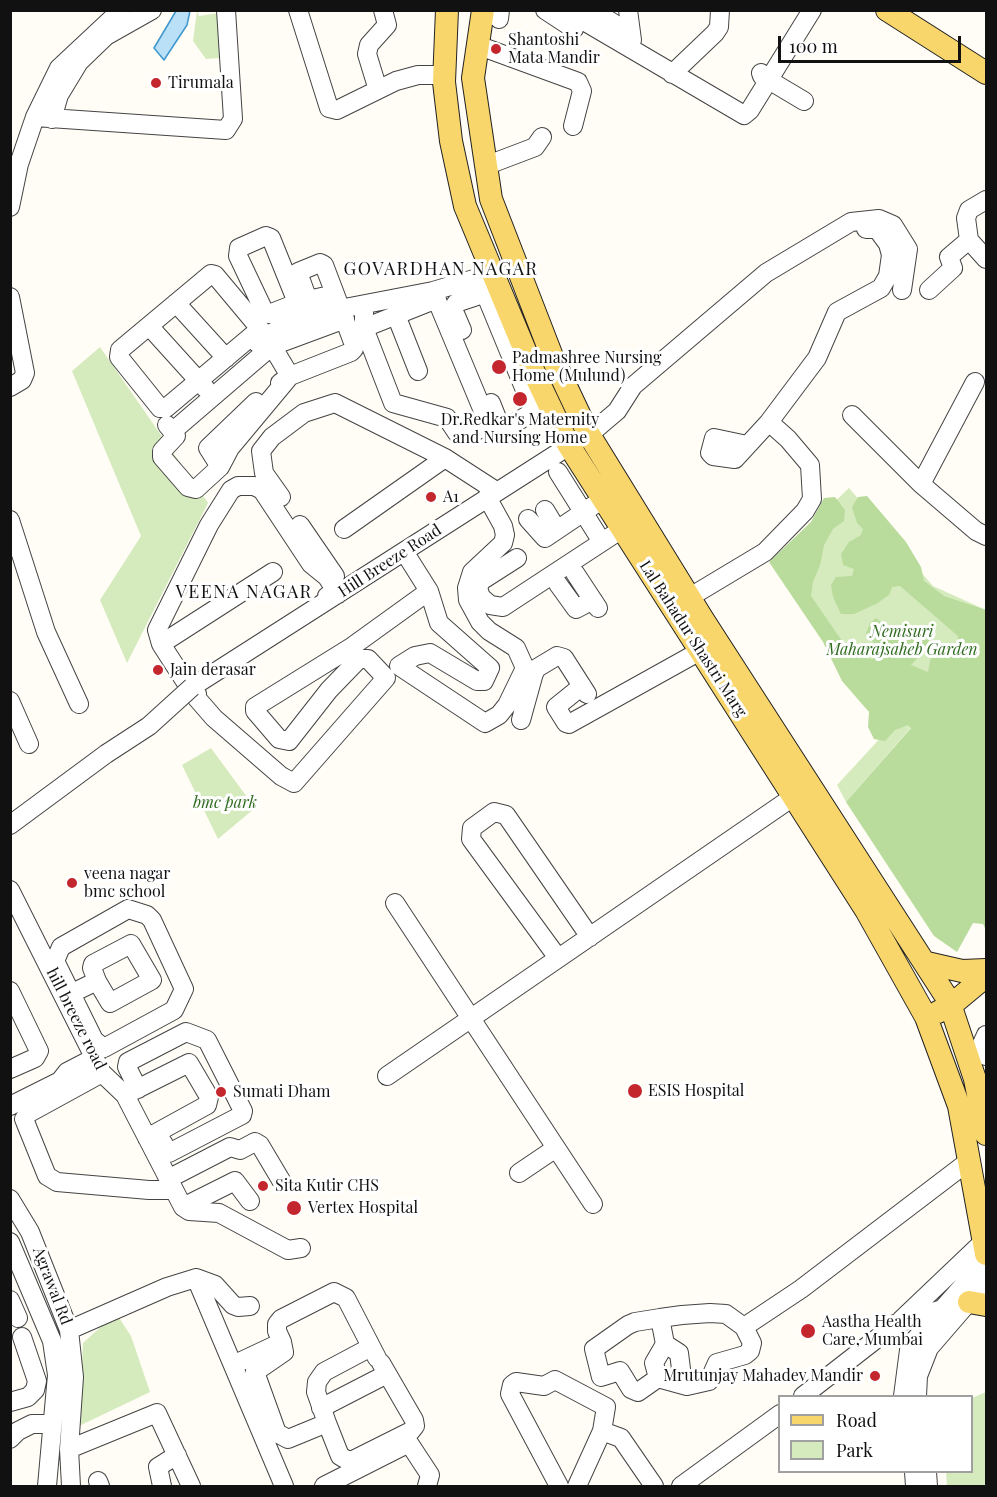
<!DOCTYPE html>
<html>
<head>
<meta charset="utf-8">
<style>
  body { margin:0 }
  #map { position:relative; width:997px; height:1497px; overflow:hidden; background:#fffdf5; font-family:"Playfair Display",serif }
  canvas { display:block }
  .frame { position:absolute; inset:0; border:12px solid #111; pointer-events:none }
  .legend { position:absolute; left:778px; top:1395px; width:195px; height:78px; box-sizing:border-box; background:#fff; border:2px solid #a0a0a0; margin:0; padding:8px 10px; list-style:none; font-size:18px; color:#111 }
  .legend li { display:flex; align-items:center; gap:12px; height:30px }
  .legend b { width:30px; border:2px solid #a0a0a0 }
  .scale { position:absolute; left:778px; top:36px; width:183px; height:27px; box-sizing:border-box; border:3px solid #111; border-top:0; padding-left:8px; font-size:18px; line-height:21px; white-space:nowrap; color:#111; -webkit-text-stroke:4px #fff; paint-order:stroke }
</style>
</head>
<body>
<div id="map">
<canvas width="997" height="1497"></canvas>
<div class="frame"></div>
<ul class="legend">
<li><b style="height:8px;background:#f9d66b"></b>Road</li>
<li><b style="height:16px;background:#d5ebbd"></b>Park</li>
</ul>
<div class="scale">100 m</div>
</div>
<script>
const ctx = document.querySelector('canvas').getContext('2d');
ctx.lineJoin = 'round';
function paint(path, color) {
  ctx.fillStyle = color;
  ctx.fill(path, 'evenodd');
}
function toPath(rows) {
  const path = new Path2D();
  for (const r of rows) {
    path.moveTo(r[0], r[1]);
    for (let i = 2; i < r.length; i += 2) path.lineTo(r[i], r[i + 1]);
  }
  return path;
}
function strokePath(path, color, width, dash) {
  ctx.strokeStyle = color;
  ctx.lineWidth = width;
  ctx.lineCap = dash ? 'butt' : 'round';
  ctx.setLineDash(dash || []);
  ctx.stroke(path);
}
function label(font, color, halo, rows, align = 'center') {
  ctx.font = font + ' "Playfair Display",serif';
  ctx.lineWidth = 6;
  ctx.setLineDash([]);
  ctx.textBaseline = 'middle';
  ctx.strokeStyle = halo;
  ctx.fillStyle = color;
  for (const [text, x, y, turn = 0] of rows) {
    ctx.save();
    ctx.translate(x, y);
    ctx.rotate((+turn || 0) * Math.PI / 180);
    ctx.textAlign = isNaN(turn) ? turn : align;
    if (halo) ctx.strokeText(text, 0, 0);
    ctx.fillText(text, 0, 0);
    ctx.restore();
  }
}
const green = toPath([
  [197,11,199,16,219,13,220,58,206,59,193,41],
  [100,347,208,503,127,663,100,600,141,536,72,371],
  [849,488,933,586,986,610,986,641,846,802,837,785,885,733,774,560],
  [211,748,255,808,218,839,182,765],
  [116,1313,131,1336,150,1392,79,1426,83,1343],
  [986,1392,986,1486,947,1486,946,1472,972,1472,972,1398]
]);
const forest = toPath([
  [867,496,906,542,921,567,924,581,944,596,986,610,986,930,983,924,973,923,957,952,934,936,846,802,911,728,908,725,895,730,885,741,874,739,868,727,869,712,842,681,823,642,769,562,811,522,824,498,835,497,845,510,844,521,833,529,824,545,820,565,813,582,811,596,851,654,872,659,878,657,876,646,866,633,870,623,876,618,887,628,902,633,920,631,929,639,926,649,911,665,928,672,932,651,940,647,949,653,957,648,958,636,900,586,892,587,889,595,876,604,854,614,841,614,833,597,831,585,836,577,852,576,854,569,843,565,841,554,849,542,861,535,863,529,857,523,852,507,858,497]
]);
const water = toPath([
  [176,11,190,11,187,25,164,60,154,48,176,11]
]);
const minor = toPath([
  [298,10,329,108,337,110,396,81,418,75,444,75],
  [545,10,574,29],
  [565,10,744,115,750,110,812,10],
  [592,10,631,34],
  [628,10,632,40],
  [499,19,500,10],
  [477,45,578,82,582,91,573,126],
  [761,73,762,76,804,101],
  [672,74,715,33,719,27,720,10],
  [378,90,367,54,369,45,387,25,383,10],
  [35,117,226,130,233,119,226,10],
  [52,119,59,95,79,62,106,36,152,10],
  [485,166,535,147,542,137],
  [986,200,969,210,966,218,969,240,986,259],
  [10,207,19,164,35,117,59,68,121,10],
  [929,290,953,268,949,257,969,240],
  [485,293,534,412],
  [294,295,271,238,266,236,239,248,238,256,265,313,269,314,297,303],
  [10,297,25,373,22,380,10,387],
  [176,303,226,358],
  [364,305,364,328,393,403,447,418,457,433,463,436,488,426,488,423,433,291],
  [396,315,418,371],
  [149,326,206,389],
  [364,328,437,299],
  [462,330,453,309,456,303,498,289],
  [257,343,266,336,303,316,433,291,491,274],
  [975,382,921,484,976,531,986,536],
  [280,383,290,376,351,352,354,349,354,345,335,294,324,265,320,263,298,272,308,300,335,294],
  [491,403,499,423,508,427,548,403],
  [852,415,921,484],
  [167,425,176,436,162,451,162,457,188,487,196,489,220,467,230,448,290,376,266,336,215,275,211,274,120,350,119,357,160,408,166,408,260,329],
  [173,431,272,346,345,319],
  [747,445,714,438,710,453,713,456,735,459,769,422],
  [220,467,208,448,256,402],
  [558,472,602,542],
  [281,497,264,473,261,451,272,437,304,413,335,403,445,458,496,491],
  [545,510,557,530],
  [528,519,545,538,603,499],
  [10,520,46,632,79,704],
  [300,525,335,576],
  [344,529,445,458],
  [405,553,429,591,439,623,490,668,484,681,477,681,430,653,415,656,399,666,485,723,499,715,507,705,525,668,516,648,489,631,480,622,468,600,467,588,472,572,503,543,505,535,503,526,487,497],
  [517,558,481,581,478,588,481,597,490,605,503,607,622,529],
  [575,573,598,608],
  [558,584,576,609,593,600],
  [690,597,765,552,805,511,812,499,810,465,788,439,769,422,817,358,837,312,881,288,888,276,891,255,888,244,877,229,866,229],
  [161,644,157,630,209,525,231,490,238,486,254,486,262,490,311,564,327,577,338,594,327,596],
  [582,686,556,707,566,723,569,724,702,650],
  [192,687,597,428,617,411,633,386,766,273,851,222,879,219,893,225,908,249,902,290],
  [197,694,194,695,161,644,273,572],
  [194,695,214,718,281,776,294,783,386,678,368,659,359,659,329,690,289,741,279,739,255,711,255,707,350,648,429,591],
  [10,701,29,744],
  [521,720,534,673,537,668,557,656,564,658,587,694],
  [10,825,106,754],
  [10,890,102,1073,125,1095,183,1207,189,1211,219,1213,288,1250,301,1248],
  [395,903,593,1204],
  [128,909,147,915,152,920,184,989,174,1010,104,1048,94,1040,55,961,61,947,128,909],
  [558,958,471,839,472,828,494,812,506,815,590,937],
  [10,991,39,1051,35,1058,10,1069],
  [64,997,97,981,92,968,93,964,131,944,152,980,110,1003,97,981],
  [986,1035,980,1048,986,1056],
  [102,1073,29,1113,24,1119,47,1176,57,1182,149,1190,173,1190],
  [387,1076,793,797],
  [138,1089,127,1067,128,1062,186,1032,207,1040,243,1111,242,1115,169,1153,157,1133],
  [129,1093,189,1063,209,1097,207,1105,147,1138],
  [10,1106,60,1081,67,1072,94,1058],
  [519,1173,556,1148],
  [168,1179,230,1147,240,1150,255,1142,260,1145,282,1182],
  [10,1199,30,1232,69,1330,74,1377,69,1449,71,1486],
  [183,1207,235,1181,250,1201],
  [10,1242,52,1341,57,1375,47,1486],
  [196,1278,215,1285,233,1305,238,1307,250,1306],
  [10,1300,18,1318],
  [660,1318,665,1344,654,1363,658,1378,638,1392,631,1389,620,1371,601,1377,594,1349,628,1325,635,1322,660,1318,682,1315,710,1313,726,1314,744,1327,801,1289,969,1161],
  [901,1320,984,1241],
  [69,1330,167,1287,196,1278,284,1486],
  [282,1342,284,1352,255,1372,277,1433,288,1439,327,1423,340,1456,347,1460,353,1460,411,1431,415,1426,414,1420,381,1363],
  [665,1344,679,1353,683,1385],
  [233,1365,282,1342,277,1331,277,1324,281,1319,334,1292,346,1298,377,1358],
  [658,1378,687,1386,709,1381,717,1363,745,1355,750,1351,752,1343,744,1327],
  [803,1396,897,1323,942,1309,959,1312],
  [903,1396,909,1350,913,1342,986,1260],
  [917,1396,918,1376,929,1348,986,1282],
  [10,1402,28,1397,35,1390,37,1381,22,1337],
  [321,1408,387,1374],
  [327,1423,316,1392,317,1382,324,1372,371,1347],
  [602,1431,621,1438,654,1486],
  [10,1439,18,1431,32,1424,51,1424],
  [69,1449,157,1413,191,1486],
  [914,1472,915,1486],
  [927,1472,928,1486],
  [98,1481,100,1486],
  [162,1486,158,1467,177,1455],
  [324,1486,409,1443,430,1475,427,1486],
  [559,1486,510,1394,512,1385,516,1382,544,1386,555,1380,606,1407,602,1431,577,1486],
  [681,1486,780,1414]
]);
const major = toPath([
  [447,10,444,82,451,141,465,206,536,377,568,444,866,910,926,1017,959,1106,986,1254],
  [483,10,473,78,491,199,553,359,588,433,702,618,949,1001,975,1079,986,1134],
  [887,10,986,73],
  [927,963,962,971,986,970],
  [938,1012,950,1006,986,976],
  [969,1302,986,1305]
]);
const minorBridge = toPath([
  [106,754,149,726,192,687]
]);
const markers = [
  [496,49,6,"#c4262e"],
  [156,83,6,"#c4262e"],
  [499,367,8,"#c4262e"],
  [520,399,8,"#c4262e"],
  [431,497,6,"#c4262e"],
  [158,670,6,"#c4262e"],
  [72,883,6,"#c4262e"],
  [635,1091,8,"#c4262e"],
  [221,1092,6,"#c4262e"],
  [263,1186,6,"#c4262e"],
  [294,1208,8,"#c4262e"],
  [808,1331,8,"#c4262e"],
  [875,1376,6,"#c4262e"]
];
const poiNames = [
  ["Shantoshi",508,40],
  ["Mata Mandir",508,58],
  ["Tirumala",168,83],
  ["Padmashree Nursing",512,358],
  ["Home (Mulund)",512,376],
  ["Dr.Redkar's Maternity",520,420,"center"],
  ["and Nursing Home",520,438,"center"],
  ["A1",443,497],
  ["Jain derasar",170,670],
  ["veena nagar",84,874],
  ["bmc school",84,892],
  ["ESIS Hospital",648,1091],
  ["Sumati Dham",233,1092],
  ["Sita Kutir CHS",275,1186],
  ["Vertex Hospital",308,1208],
  ["Aastha Health",822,1322],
  ["Care, Mumbai",822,1340],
  ["Mrutunjay Mahadev Mandir",863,1376,"right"]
];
const streetNames = [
  ["Hill Breeze Road",390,561,-33],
  ["Lal Bahadur Shastri Marg",693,639,57],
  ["hill breeze road",76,1019,63],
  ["Agrawal Rd",52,1286,69]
];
const parkNames = [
  ["Nemisuri",902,632],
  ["Maharajsaheb Garden",902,650],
  ["bmc park",225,803]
];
const neighbourhoodNames = [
  ["GOVARDHAN NAGAR",441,269],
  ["VEENA NAGAR",244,592]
];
paint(green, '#d5ebbd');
paint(forest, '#b9dc9c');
paint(water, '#b9e0f7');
strokePath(water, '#3f96cf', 1.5);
strokePath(minor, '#444', 20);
strokePath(major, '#222', 24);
strokePath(minor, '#fff', 18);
strokePath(major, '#f9d66b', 22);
strokePath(minorBridge, '#444', 20, []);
strokePath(minorBridge, '#fff', 18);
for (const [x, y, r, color] of markers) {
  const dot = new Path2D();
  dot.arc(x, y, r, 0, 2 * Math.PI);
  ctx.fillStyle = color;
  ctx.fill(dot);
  strokePath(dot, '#fff', 2);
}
label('16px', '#111', '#fff', poiNames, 'left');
label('16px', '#111', '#fff', streetNames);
label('italic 16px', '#2f6b1f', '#fff', parkNames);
ctx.letterSpacing = '1.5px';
label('18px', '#111', '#fff', neighbourhoodNames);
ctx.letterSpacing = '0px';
</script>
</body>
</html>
